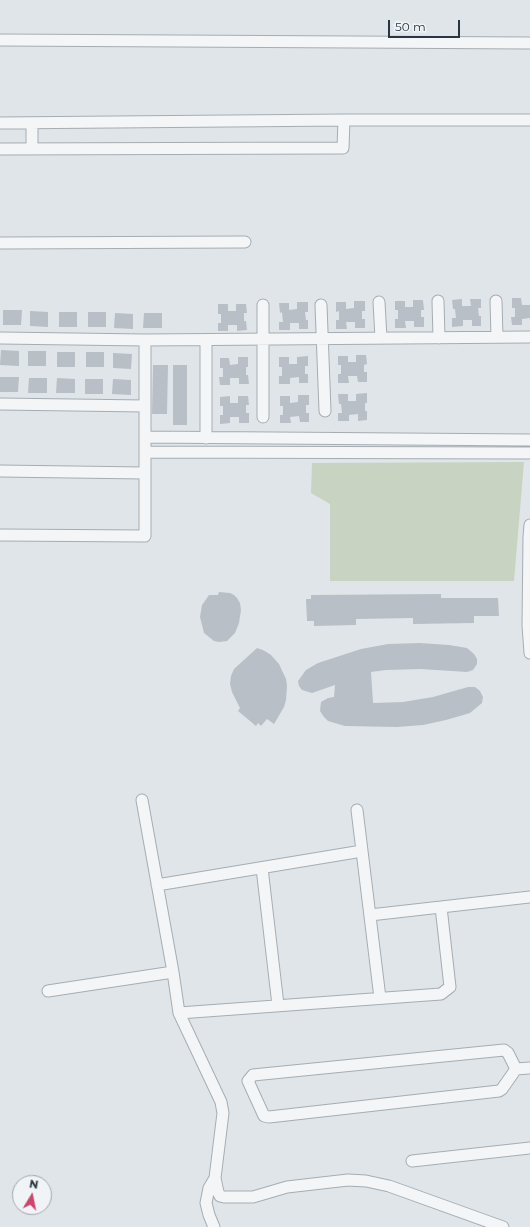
<!DOCTYPE html>
<html>
<head>
<meta charset="utf-8">
<style>
  body { margin:0 }
  #map { position:relative; width:530px; height:1227px; overflow:hidden; background:#e0e5e9; font-family:Montserrat,sans-serif }
  canvas { display:block }
  .north { position:absolute; left:12px; top:1175px; width:40px; height:40px; box-sizing:border-box; background:#f0f4f7; border:1px solid #a0a8ae; border-radius:50%; rotate:10deg; font-size:11px; font-weight:700; line-height:16px; text-align:center; color:#293541 }
  .north::after { content:''; display:block; margin:auto; width:14px; height:18px; background:#cd466e; clip-path:polygon(50% 0,100% 100%,50% 72%,0 100%) }
  .scale { position:absolute; left:388px; top:20px; width:72px; height:18px; box-sizing:border-box; border:2px solid #293541; border-top:0; padding-left:5px; font-size:12px; line-height:14px; white-space:nowrap; color:#293541; -webkit-text-stroke:3px #f0f4f7; paint-order:stroke }
</style>
</head>
<body>
<div id="map">
<canvas width="530" height="1227"></canvas>
<div class="north">N</div>
<div class="scale">50 m</div>
</div>
<script>
const ctx = document.querySelector('canvas').getContext('2d');
ctx.lineJoin = 'round';
function paint(path, color) {
  ctx.fillStyle = color;
  ctx.fill(path, 'evenodd');
}
function toPath(rows) {
  const path = new Path2D();
  for (const r of rows) {
    path.moveTo(r[0], r[1]);
    for (let i = 2; i < r.length; i += 2) path.lineTo(r[i], r[i + 1]);
  }
  return path;
}
function strokePath(path, color, width, dash) {
  ctx.strokeStyle = color;
  ctx.lineWidth = width;
  ctx.lineCap = dash ? 'butt' : 'round';
  ctx.setLineDash(dash || []);
  ctx.stroke(path);
}
const green = toPath([
  [524,462,514,581,330,581,330,504,311,493,312,463]
]);
const building = toPath([
  [512,298,521,298,522,305,530,305,530,318,522,319,522,325,512,325,511,317,515,317,515,308,512,308],
  [462,299,462,306,471,306,470,299,481,299,481,308,478,308,479,316,481,316,481,326,472,326,472,320,463,320,463,326,452,327,452,318,456,318,455,309,453,309,452,300],
  [413,300,423,300,424,310,421,310,421,317,424,317,424,327,414,327,414,321,405,321,406,328,395,328,395,319,398,319,398,310,395,310,395,301,405,301,405,307,413,307],
  [354,301,365,301,365,311,362,311,362,319,365,319,365,328,355,328,355,322,346,322,347,329,336,329,336,320,339,320,339,311,336,312,336,302,346,302,346,309,354,308],
  [297,302,308,302,308,312,305,312,306,320,308,320,308,329,299,329,299,323,290,323,290,330,279,330,279,322,283,322,282,312,280,313,279,303,289,303,289,310,297,309],
  [218,304,228,304,228,311,236,311,236,304,246,304,247,313,244,313,244,321,246,321,247,330,237,331,237,325,228,325,228,331,218,331,218,323,221,323,221,314,218,314],
  [3,310,22,310,21,325,3,325],
  [30,311,48,312,48,327,30,326],
  [59,312,77,312,77,327,59,327],
  [88,312,106,312,106,327,88,327],
  [115,313,133,314,133,329,114,328],
  [144,313,162,313,162,328,143,328],
  [1,350,19,351,19,366,0,365],
  [28,351,46,351,46,366,28,366],
  [57,352,75,352,75,367,57,367],
  [86,352,104,352,104,367,86,367],
  [113,353,132,354,131,369,113,368],
  [356,355,366,355,367,364,364,365,364,372,367,372,367,382,358,382,357,376,348,376,349,383,338,383,338,374,341,374,341,365,338,365,338,356,348,356,348,362,356,362],
  [308,356,308,366,305,366,305,374,308,374,308,383,299,383,299,377,290,378,290,384,279,384,279,376,282,376,282,367,279,367,279,357,289,357,289,364,297,364,297,357],
  [238,357,248,357,248,367,246,367,246,375,248,375,249,384,239,384,239,378,230,378,230,385,220,385,219,377,223,377,223,368,220,368,220,358,229,358,230,365,238,364],
  [153,365,168,365,167,414,152,414],
  [173,365,187,365,187,425,173,425],
  [0,377,19,377,18,392,0,392],
  [29,378,47,378,47,393,28,393],
  [57,378,75,379,75,393,56,393],
  [85,379,103,379,103,394,85,394],
  [113,379,131,380,131,395,112,394],
  [367,393,367,403,365,403,365,411,367,411,367,420,358,421,358,414,349,415,349,421,338,421,338,413,342,413,341,404,339,404,338,394,348,394,348,401,356,401,356,394],
  [298,395,309,395,309,405,306,405,306,413,309,413,309,422,300,422,299,416,290,417,291,423,280,423,280,415,283,415,283,406,280,406,280,396,290,396,290,403,298,402],
  [230,396,230,403,238,403,238,396,248,396,249,405,246,405,246,413,249,413,249,423,239,423,239,417,230,417,230,423,220,424,220,415,223,415,223,406,220,406,220,397],
  [219,592,230,593,234,595,237,598,240,603,241,610,239,623,235,633,227,641,219,642,214,641,204,633,200,617,202,605,209,595,218,595],
  [441,594,441,598,498,598,499,616,474,616,474,623,413,624,413,618,356,619,356,625,314,626,314,621,307,621,306,599,311,599,311,595],
  [420,643,449,645,467,648,474,654,477,659,477,664,473,670,467,672,421,669,386,670,371,672,373,703,403,702,433,697,468,687,475,687,480,691,483,697,482,703,470,713,446,720,423,725,397,727,345,726,328,721,324,717,320,711,321,702,328,698,334,697,335,685,312,693,302,690,299,686,298,681,306,670,318,663,361,649,388,644],
  [257,648,263,650,271,655,279,664,286,679,287,686,286,700,284,707,274,724,267,719,261,726,258,723,256,726,238,711,240,708,232,692,230,684,231,676,234,669]
]);
const street = toPath([
  [0,40,530,43],
  [0,123,344,120,530,120],
  [0,149,343,148,344,120],
  [32,149,32,123],
  [0,243,245,242],
  [438,301,439,338],
  [496,301,497,337],
  [379,302,381,338],
  [263,305,263,417],
  [321,305,325,411],
  [0,338,145,340,530,337],
  [0,404,145,406],
  [145,437,530,440],
  [206,438,206,340],
  [145,452,530,453],
  [0,471,144,473],
  [530,525,529,537,530,538],
  [0,535,145,536,145,340],
  [529,537,528,625,530,653],
  [142,800,173,972,179,1013,221,1102,223,1113,215,1178,218,1192,220,1196,224,1197,253,1197,287,1187,348,1180,366,1181,389,1186,503,1227],
  [357,810,380,998],
  [262,868,278,1005],
  [157,885,362,851],
  [370,915,530,897],
  [48,991,173,972],
  [179,1013,441,994,450,987,441,907],
  [516,1069,508,1053,504,1050,253,1075,248,1081,264,1116,269,1117,499,1091,502,1089,516,1069,530,1068],
  [412,1161,530,1148],
  [214,1227,209,1215,206,1203,209,1188,215,1178]
]);
paint(green, '#c8d3c1');
paint(building, '#b8bfc6');
strokePath(street, '#a5adb3', 13);
strokePath(street, '#f3f5f7', 11);
</script>
</body>
</html>
